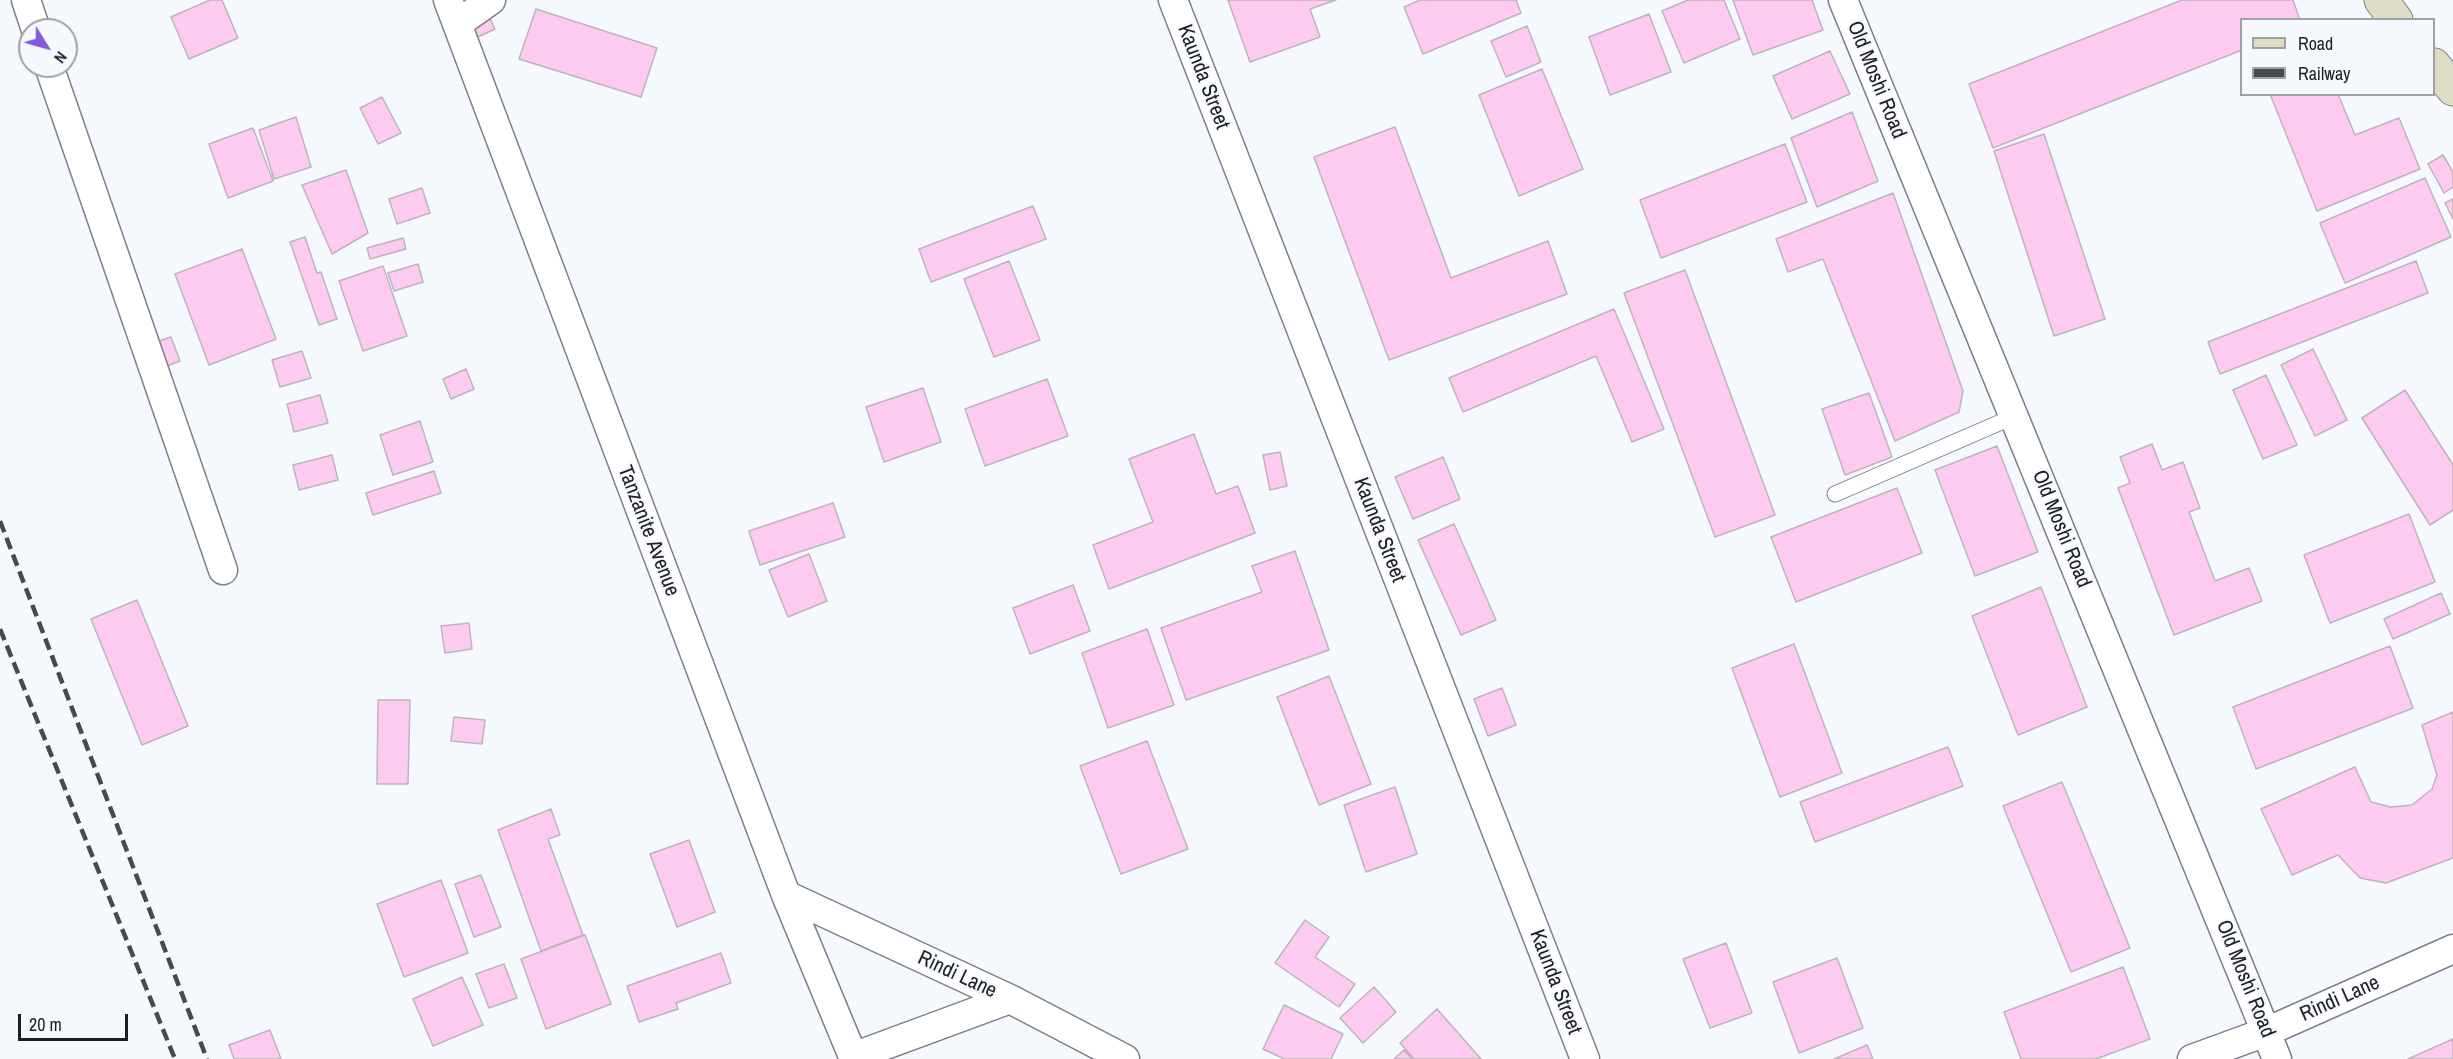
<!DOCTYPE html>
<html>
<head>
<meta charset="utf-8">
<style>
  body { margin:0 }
  #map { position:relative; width:2453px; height:1059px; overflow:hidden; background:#f5f8fd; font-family:"Archivo Narrow",sans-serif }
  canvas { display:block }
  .legend { position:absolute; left:2240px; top:18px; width:195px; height:78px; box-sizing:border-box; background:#f5f8fd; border:2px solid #9fa1a6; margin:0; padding:8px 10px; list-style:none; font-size:18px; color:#1e1f23 }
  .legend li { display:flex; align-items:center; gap:12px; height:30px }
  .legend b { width:30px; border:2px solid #9fa1a6 }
  .north { position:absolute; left:18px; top:18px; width:60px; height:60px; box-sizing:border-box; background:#f5f8fd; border:2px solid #9fa1a6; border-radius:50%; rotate:127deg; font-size:16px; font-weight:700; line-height:24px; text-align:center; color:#1e1f23 }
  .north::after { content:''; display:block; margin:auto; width:21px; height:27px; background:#815bd5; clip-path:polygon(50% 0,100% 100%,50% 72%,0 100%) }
  .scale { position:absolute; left:18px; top:1014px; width:110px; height:27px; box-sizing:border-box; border:3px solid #1e1f23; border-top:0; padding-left:8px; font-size:18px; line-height:21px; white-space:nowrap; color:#1e1f23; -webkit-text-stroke:4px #f5f8fd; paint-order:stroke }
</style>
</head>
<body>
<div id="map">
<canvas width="2453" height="1059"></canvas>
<ul class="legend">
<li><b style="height:8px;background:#deddc3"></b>Road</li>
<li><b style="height:8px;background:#48494d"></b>Railway</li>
</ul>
<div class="north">N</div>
<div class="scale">20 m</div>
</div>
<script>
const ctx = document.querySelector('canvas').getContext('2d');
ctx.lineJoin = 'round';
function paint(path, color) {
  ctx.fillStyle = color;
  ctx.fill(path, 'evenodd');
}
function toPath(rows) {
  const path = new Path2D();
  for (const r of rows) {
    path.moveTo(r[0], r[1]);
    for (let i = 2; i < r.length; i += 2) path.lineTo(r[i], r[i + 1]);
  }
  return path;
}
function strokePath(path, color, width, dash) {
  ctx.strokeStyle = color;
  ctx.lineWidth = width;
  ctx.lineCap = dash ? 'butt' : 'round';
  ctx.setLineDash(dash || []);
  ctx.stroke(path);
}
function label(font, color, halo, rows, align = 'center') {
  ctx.font = font + ' "Archivo Narrow",sans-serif';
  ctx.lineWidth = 4.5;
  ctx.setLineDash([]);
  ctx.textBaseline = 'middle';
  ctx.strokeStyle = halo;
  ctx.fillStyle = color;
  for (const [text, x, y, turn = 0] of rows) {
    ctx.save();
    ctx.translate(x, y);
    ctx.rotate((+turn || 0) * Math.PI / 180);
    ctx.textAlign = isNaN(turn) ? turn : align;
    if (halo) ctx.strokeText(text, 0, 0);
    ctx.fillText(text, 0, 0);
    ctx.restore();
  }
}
const building = toPath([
  [210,0,222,0,238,38,189,59,171,17,210,0],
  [460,0,481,0,495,29,478,37,460,0],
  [1228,0,1336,0,1310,9,1320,37,1250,62,1228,0],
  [1420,0,1516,0,1521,13,1423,54,1404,7,1420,0],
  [1688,0,1724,0,1740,39,1684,63,1662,11,1688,0],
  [1733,0,1812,0,1823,30,1753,55,1733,0],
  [2182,0,2293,0,2300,20,2242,20,2242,50,1993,148,1969,84,2182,0],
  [536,9,657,48,641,97,519,59,536,9],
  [1649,14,1671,72,1610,95,1589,37,1649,14],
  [1527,26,1541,62,1506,77,1491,41,1527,26],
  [1830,51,1850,94,1792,119,1773,76,1830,51],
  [1542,69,1583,169,1519,196,1479,95,1542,69],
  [2270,94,2338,94,2355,135,2399,118,2420,169,2317,211,2270,94],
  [382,97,401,133,378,144,360,108,382,97],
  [1852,112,1878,181,1817,207,1791,138,1852,112],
  [296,117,311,167,274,179,259,130,296,117],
  [1395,127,1451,278,1548,241,1567,294,1389,360,1314,157,1395,127],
  [253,128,273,181,228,198,209,144,253,128],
  [2044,134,2105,319,2054,336,1994,151,2044,134],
  [1785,144,1807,202,1661,258,1640,200,1785,144],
  [2443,155,2453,172,2453,187,2444,193,2428,164,2443,155],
  [346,170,368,233,332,254,302,185,346,170],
  [2425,178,2451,237,2345,283,2320,223,2425,178],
  [422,188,430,213,397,224,389,199,422,188],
  [1893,193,1963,391,1959,412,1895,441,1823,259,1788,272,1776,239,1893,193],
  [2453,199,2453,219,2445,203,2453,199],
  [1033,206,1046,239,931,282,919,249,1033,206],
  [305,237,317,273,321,272,337,319,319,325,290,242,305,237],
  [403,238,406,249,370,259,367,248,403,238],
  [242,249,276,339,209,365,175,274,242,249],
  [1009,261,1040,340,994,357,964,279,1009,261],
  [2416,261,2428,293,2220,374,2208,342,2416,261],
  [418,264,423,282,394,291,388,273,418,264],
  [383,266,407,336,363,351,339,281,383,266],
  [1685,270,1775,515,1715,537,1624,293,1685,270],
  [1614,309,1664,429,1632,442,1596,356,1463,412,1449,378,1614,309],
  [171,337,180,361,162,368,153,343,171,337],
  [2313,349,2347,420,2315,436,2281,365,2313,349],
  [302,351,311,378,280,387,272,360,302,351],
  [466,369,474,389,451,399,443,379,466,369],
  [2266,375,2297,445,2263,459,2233,390,2266,375],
  [1047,379,1068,436,985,466,965,409,1047,379],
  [923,388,941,442,884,462,866,407,923,388],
  [2405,390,2453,465,2453,510,2430,525,2362,418,2405,390],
  [1869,393,1892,457,1845,475,1822,409,1869,393],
  [320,395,328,423,294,432,287,404,320,395],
  [420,421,433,462,393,475,380,435,420,421],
  [1194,434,1216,494,1238,486,1255,533,1109,589,1093,545,1153,522,1129,459,1194,434],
  [2152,444,2162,470,2183,462,2200,508,2189,512,2215,581,2249,568,2262,601,2174,635,2118,488,2130,483,2120,457,2152,444],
  [1997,446,2038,552,1975,576,1935,470,1997,446],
  [1280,452,1287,486,1270,490,1263,455,1280,452],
  [332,455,338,480,299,490,293,465,332,455],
  [1443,457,1460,499,1413,519,1395,477,1443,457],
  [434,471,441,493,373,515,366,493,434,471],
  [1897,488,1922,553,1796,602,1771,537,1897,488],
  [833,503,845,537,760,565,749,531,833,503],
  [2409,514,2435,582,2330,623,2304,555,2409,514],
  [1454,524,1496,620,1461,635,1418,540,1454,524],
  [1295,551,1329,650,1186,700,1161,628,1262,592,1252,566,1295,551],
  [809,554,827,601,788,617,769,570,809,554],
  [1073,585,1090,631,1030,654,1013,608,1073,585],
  [2041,587,2087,707,2018,735,1972,616,2041,587],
  [2441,593,2450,614,2393,639,2384,619,2441,593],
  [137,600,188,726,142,745,91,619,137,600],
  [469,623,472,649,445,653,441,626,469,623],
  [1147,629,1174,705,1108,728,1082,653,1147,629],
  [1794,644,1842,773,1780,797,1732,668,1794,644],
  [2390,646,2413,708,2256,769,2233,707,2390,646],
  [1329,676,1371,784,1319,805,1277,697,1329,676],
  [1502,688,1516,725,1488,736,1474,699,1502,688],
  [378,700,410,700,408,784,377,784,378,700],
  [2453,712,2453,858,2386,883,2360,878,2338,855,2292,875,2261,809,2355,767,2371,802,2391,807,2412,805,2432,789,2437,775,2422,725,2453,712],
  [454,717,485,720,482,744,451,741,454,717],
  [1147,741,1188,849,1121,874,1080,766,1147,741],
  [1948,747,1963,786,1815,842,1800,802,1948,747],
  [2062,782,2130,948,2071,972,2003,806,2062,782],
  [1395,787,1417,854,1366,872,1344,805,1395,787],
  [551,809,560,835,548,839,583,935,541,951,498,830,551,809],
  [689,840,715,912,677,927,650,854,689,840],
  [481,875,501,927,474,937,455,884,481,875],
  [441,880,468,953,404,977,377,904,441,880],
  [1305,920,1329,937,1315,957,1355,984,1339,1007,1275,963,1305,920],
  [585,935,611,1004,546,1029,521,959,585,935],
  [1726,943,1752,1013,1710,1028,1683,959,1726,943],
  [721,953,731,983,676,1003,678,1009,639,1022,627,986,721,953],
  [1837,958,1863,1028,1799,1053,1773,982,1837,958],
  [504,964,517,998,489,1008,476,974,504,964],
  [2123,967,2150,1039,2096,1059,2021,1059,2004,1012,2123,967],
  [462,977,483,1025,433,1046,413,999,462,977],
  [1374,987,1396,1012,1363,1043,1340,1018,1374,987],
  [1284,1005,1343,1034,1331,1059,1284,1059,1263,1049,1284,1005],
  [1437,1009,1481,1059,1414,1059,1400,1043,1437,1009],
  [270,1030,281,1059,234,1059,229,1045,270,1030],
  [2453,1039,2453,1059,2408,1059,2453,1039],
  [1867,1045,1873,1059,1834,1059,1867,1045],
  [1404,1050,1412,1059,1394,1059,1404,1050]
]);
const lane = toPath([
  [1835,494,2015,416]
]);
const street = toPath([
  [26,0,36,30],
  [448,0,786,895,854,1059],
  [1173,0,1585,1059],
  [1843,0,2277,1059],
  [457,24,491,0],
  [49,66,223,570],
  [786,895,1010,999,1125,1059],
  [853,1057,1010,999],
  [2192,1059,2266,1032,2453,949]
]);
const secondary = toPath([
  [2381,0,2396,20],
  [2434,65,2453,89]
]);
const rail = toPath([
  [0,521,207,1059],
  [0,629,175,1059]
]);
const streetNames = [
  ["Kaunda Street",1203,77,69],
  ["Old Moshi Road",1876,80,68],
  ["Old Moshi Road",2061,529,68],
  ["Kaunda Street",1379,530,69],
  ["Tanzanite Avenue",648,531,69],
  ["Rindi Lane",957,975,25],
  ["Old Moshi Road",2245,979,68],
  ["Kaunda Street",1555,982,69],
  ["Rindi Lane",2340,999,-24]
];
paint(building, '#fdcbf1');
strokePath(building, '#beb5bb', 1.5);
strokePath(lane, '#7c8088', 17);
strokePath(street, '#7c8088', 31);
strokePath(secondary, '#7c8088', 35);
strokePath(lane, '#fff', 15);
strokePath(street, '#fff', 28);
strokePath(secondary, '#deddc3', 33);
strokePath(rail, '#48494d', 4.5, [12, 6]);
label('21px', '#1e1f23', '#f5f8fd', streetNames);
</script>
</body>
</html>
